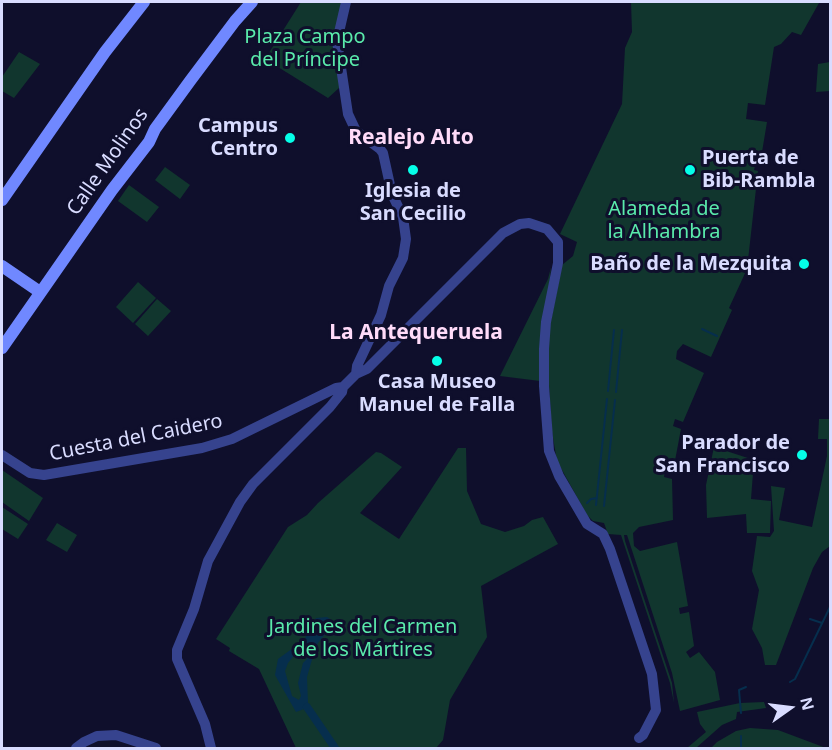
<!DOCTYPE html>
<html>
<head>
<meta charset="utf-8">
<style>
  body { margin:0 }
  #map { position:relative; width:832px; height:750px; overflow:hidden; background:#0f0f2c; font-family:"Noto Sans",sans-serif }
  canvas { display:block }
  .frame { position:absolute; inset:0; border:3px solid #d9dcff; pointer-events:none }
  .north { position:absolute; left:760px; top:678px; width:60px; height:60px; -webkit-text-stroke:4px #0f0f2c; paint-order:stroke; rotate:76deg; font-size:16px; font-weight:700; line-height:24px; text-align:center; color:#d9dcff }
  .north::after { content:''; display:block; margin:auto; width:21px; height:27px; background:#d9dcff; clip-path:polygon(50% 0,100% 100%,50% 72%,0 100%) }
</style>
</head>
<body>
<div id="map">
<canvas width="832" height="750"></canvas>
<div class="frame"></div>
<div class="north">N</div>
</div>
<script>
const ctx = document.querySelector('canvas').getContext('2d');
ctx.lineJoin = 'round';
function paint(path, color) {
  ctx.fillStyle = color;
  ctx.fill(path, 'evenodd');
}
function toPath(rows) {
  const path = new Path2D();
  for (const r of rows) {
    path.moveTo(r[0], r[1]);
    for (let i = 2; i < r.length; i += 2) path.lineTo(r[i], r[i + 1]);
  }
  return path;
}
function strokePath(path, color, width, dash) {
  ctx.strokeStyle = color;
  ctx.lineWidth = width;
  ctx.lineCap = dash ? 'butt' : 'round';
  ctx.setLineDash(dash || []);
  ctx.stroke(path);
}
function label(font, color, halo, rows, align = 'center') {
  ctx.font = font + ' "Noto Sans",sans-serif';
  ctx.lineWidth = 6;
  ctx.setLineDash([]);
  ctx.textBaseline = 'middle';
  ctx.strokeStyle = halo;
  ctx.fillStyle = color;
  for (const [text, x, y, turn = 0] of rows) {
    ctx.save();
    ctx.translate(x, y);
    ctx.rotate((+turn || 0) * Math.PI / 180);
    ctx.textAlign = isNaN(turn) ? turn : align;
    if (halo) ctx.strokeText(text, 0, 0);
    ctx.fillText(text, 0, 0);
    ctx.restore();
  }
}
const green = toPath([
  [301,2,341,2,339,88,328,98,265,59],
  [631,2,819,3,801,35,792,32,781,44,774,47,765,105,748,103,746,119,767,122,761,158,757,157,754,170,758,171,747,269,729,308,732,310,711,357,683,344,677,351,676,359,704,373,683,422,675,419,673,426,681,429,673,471,665,469,664,477,672,479,673,520,639,527,633,533,634,546,640,551,677,542,688,606,679,608,680,614,689,612,694,646,686,652,690,658,699,652,715,672,720,700,680,711,672,673,627,535,624,535,625,541,672,683,674,703,670,683,621,535,608,534,604,523,593,521,587,515,557,461,552,432,548,370,549,331,562,265,573,256,577,242,560,234,622,104,625,48,632,32],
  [19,52,40,64,14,98,2,91,2,77],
  [830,62,830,91,816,92,818,64],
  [165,167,190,185,180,199,155,180],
  [129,185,159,207,147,222,118,201],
  [551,267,540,381,500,376,548,279],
  [138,282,156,298,133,323,116,307],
  [157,299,171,311,148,336,135,324],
  [819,419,830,419,830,546,822,552,813,568,776,665,765,665,762,648,752,629,759,590,752,571,757,536,770,537,774,531,771,486,785,488,779,520,812,527,827,456,827,439,818,439],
  [714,447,754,460,751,499,771,501,770,533,747,533,746,514,707,518,706,485],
  [458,448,466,448,467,491,481,524,505,532,524,526,532,520,543,517,558,544,481,586,487,637,450,700,443,740,436,748,296,748,259,669,229,651,230,648,216,639,288,527,307,515,318,503,376,452,381,453,402,467,360,513,399,539],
  [2,470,43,498,29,521,2,502],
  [2,507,28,524,18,539,2,529],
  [57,523,77,535,67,552,46,540],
  [764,702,766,708,737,712,736,719,722,725,696,748,687,748,706,732,700,724,697,712,740,703],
  [750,728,778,730,826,748,711,748,717,742,736,731]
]);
const water = toPath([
  [327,617,330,619,333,624,318,643,313,656,307,677,308,704,304,709,296,712,275,675,278,659,304,640,316,618],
  [302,650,307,655,307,659,303,663,298,683,301,696,299,700,292,696,285,671,288,663,297,652]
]);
const stream = toPath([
  [702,329,717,336],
  [608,391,614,330],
  [616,392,622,330],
  [587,503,591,499,597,498],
  [596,505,607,399],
  [604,506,615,400],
  [810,619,822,623],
  [790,682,795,679,830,607],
  [741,713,739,690,746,687],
  [741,748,741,736]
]);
const canal = toPath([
  [307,707,335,748]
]);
const tertiary = toPath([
  [346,2,337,41,348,114,356,131,380,149,383,153,392,194,403,217,406,239,403,258,389,286,381,315,357,366,356,374],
  [2,455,30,473,44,475,202,448,232,439,336,388,343,387],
  [76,748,84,742,97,736,116,735,156,748],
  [211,748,205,724,177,659,177,650,194,609,208,561,240,502,253,484,330,407,342,392,343,387,356,374,367,369,503,233,520,224,529,223,547,229,558,242,558,263,546,322,544,349,544,386,549,451,559,476,587,524,603,534,610,549,652,674,656,710,643,735,639,738]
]);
const secondary = toPath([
  [2,200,105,52,144,2],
  [2,266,40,292],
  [2,348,112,190,149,142,155,129,190,81,235,21,252,2]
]);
const markers = [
  [290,138,6,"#05ffe8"],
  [413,170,6,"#05ffe8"],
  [690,170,6,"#05ffe8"],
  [804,264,6,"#05ffe8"],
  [437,361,6,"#05ffe8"],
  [802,455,6,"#05ffe8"]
];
const parkNames = [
  ["Plaza Campo",305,37],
  ["del Príncipe",305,60],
  ["Alameda de",664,209],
  ["la Alhambra",664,232],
  ["Jardines del Carmen",363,627],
  ["de los Mártires",363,650]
];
const poiNames = [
  ["Campus",278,126],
  ["Centro",278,149],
  ["Puerta de",702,158,"left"],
  ["Bib-Rambla",702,181,"left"],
  ["Iglesia de",413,191,"center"],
  ["San Cecilio",413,214,"center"],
  ["Baño de la Mezquita",792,264],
  ["Casa Museo",437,382,"center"],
  ["Manuel de Falla",437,405,"center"],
  ["Parador de",790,443],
  ["San Francisco",790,466]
];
const streetNames = [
  ["Calle Molinos",108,162,-55],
  ["Cuesta del Caidero",136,438,-11]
];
const neighbourhoodNames = [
  ["Realejo Alto",411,138],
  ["La Antequeruela",416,333]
];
paint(green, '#11362e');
paint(water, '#062e4d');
strokePath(stream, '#062e4d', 2);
strokePath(canal, '#062e4d', 8);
strokePath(tertiary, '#36438e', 10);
strokePath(secondary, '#7088ff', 12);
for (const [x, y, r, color] of markers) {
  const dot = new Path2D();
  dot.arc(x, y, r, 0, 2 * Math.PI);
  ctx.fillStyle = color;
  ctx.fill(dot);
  strokePath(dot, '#0f0f2c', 2);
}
label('20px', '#5aeaab', '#0f0f2c', parkNames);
label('bold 20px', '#d9dcff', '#0f0f2c', poiNames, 'right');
label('20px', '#d9dcff', '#0f0f2c', streetNames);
label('bold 21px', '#ffdbf9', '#0f0f2c', neighbourhoodNames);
</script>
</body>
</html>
